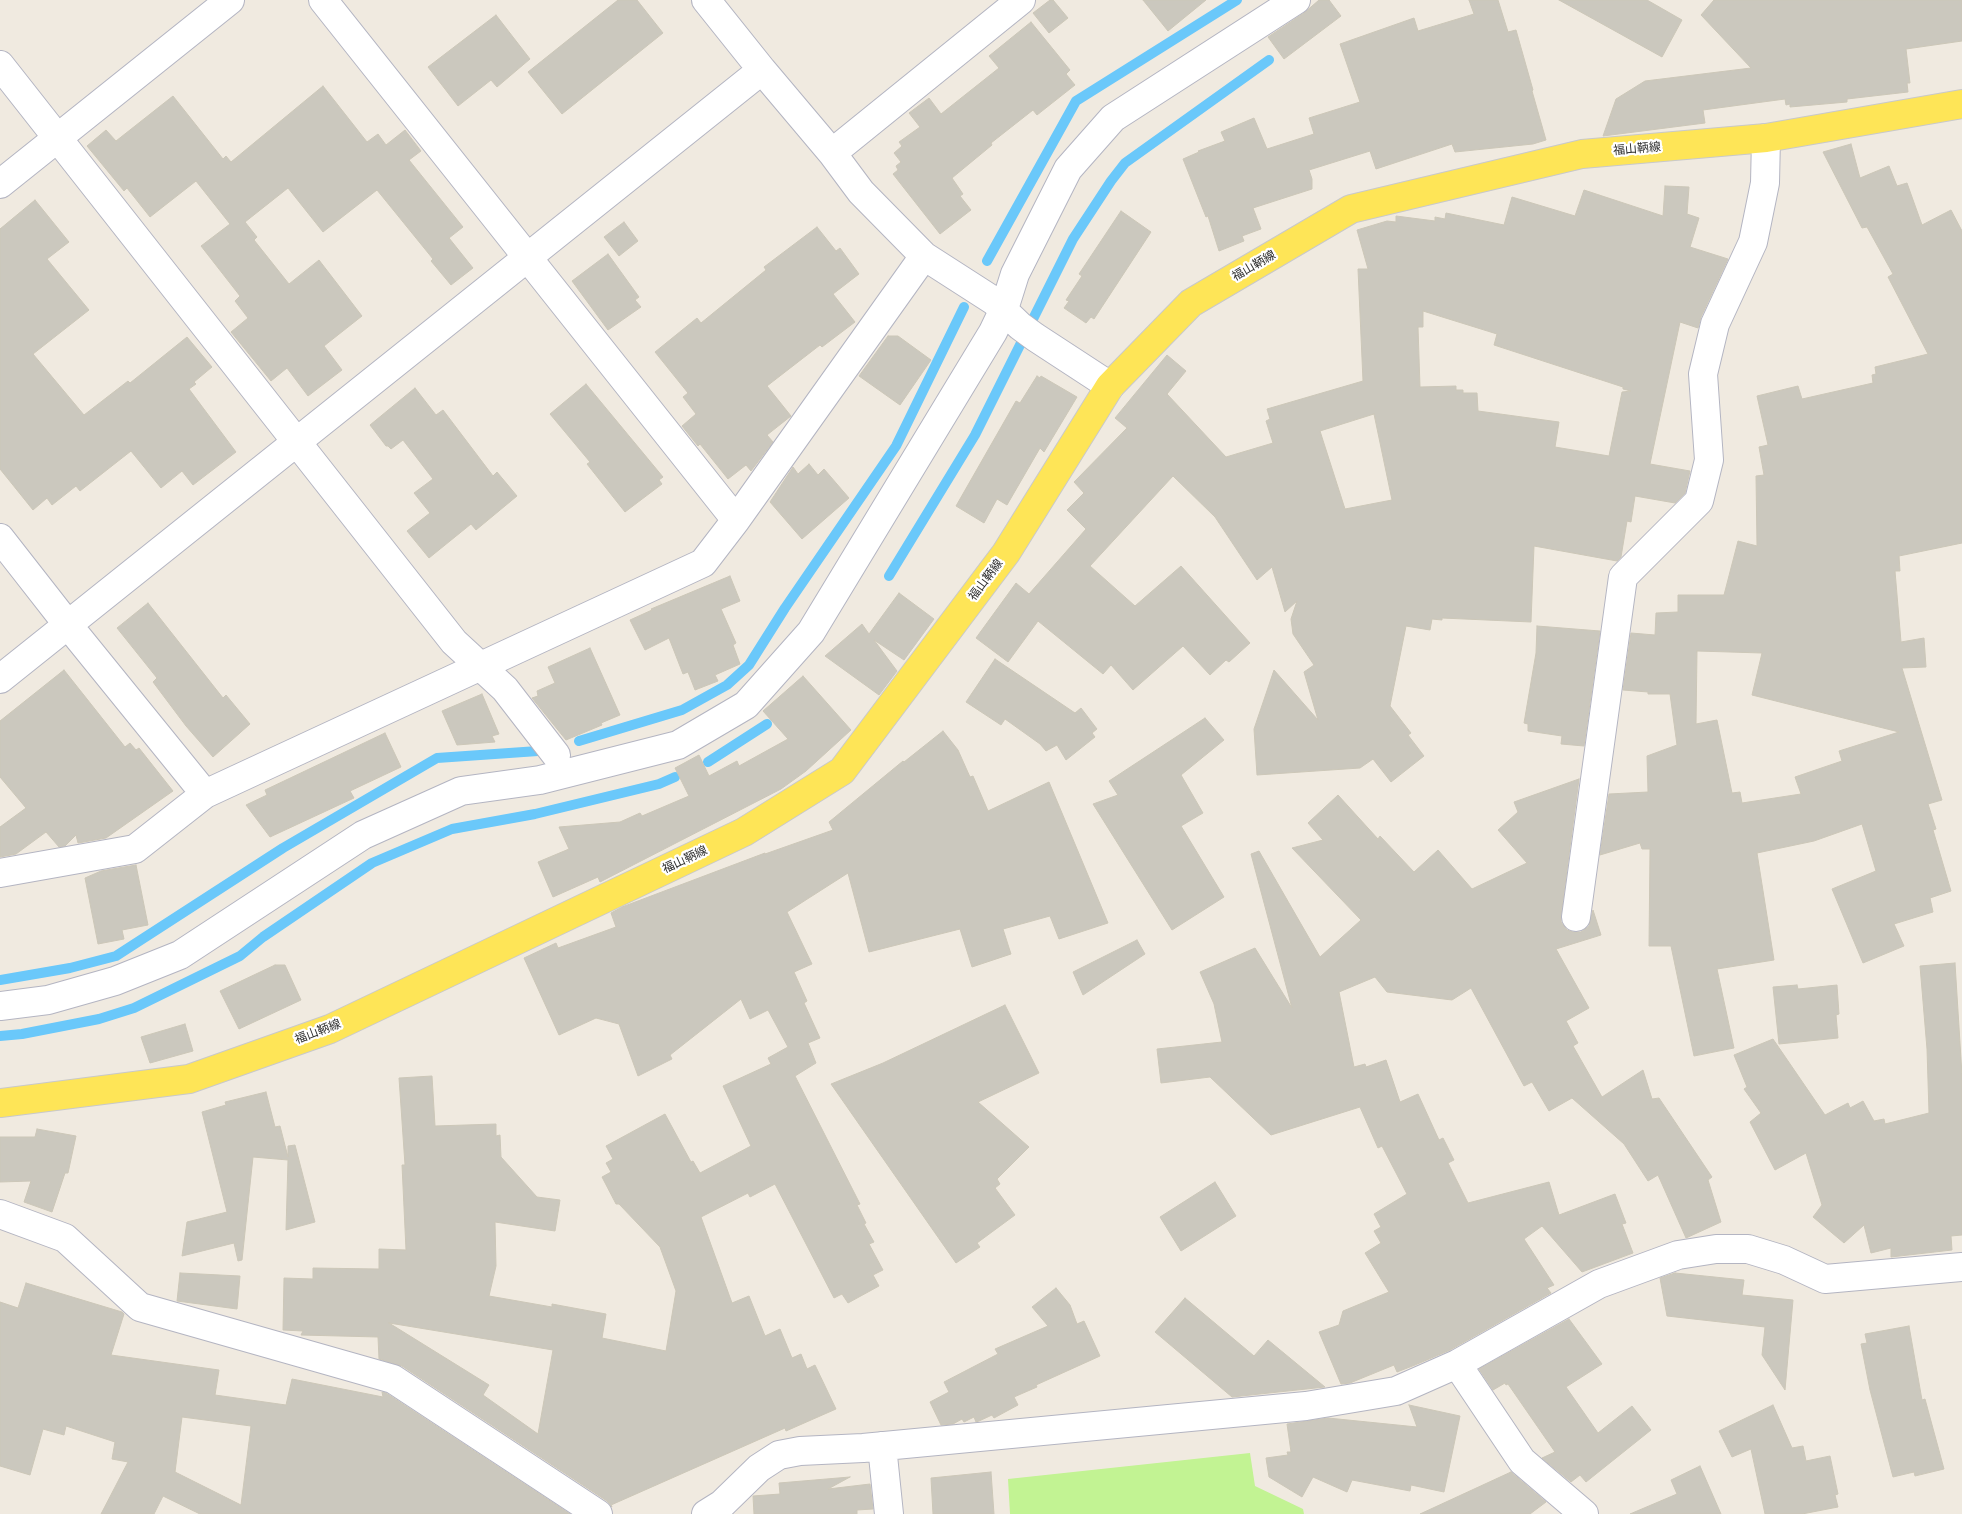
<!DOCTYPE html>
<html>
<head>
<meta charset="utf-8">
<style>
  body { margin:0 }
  canvas { display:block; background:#f0eae0 }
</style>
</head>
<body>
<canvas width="1962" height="1514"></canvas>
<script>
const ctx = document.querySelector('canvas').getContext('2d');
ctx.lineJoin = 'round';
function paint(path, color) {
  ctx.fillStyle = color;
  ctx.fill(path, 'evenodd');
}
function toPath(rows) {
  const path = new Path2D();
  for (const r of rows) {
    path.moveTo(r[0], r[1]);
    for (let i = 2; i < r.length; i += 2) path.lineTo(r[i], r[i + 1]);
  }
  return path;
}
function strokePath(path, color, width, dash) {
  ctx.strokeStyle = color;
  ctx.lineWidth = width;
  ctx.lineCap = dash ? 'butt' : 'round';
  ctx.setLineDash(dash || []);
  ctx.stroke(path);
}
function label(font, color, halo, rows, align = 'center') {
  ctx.font = font + ' "PT Sans","Noto Sans JP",sans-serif';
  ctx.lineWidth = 4.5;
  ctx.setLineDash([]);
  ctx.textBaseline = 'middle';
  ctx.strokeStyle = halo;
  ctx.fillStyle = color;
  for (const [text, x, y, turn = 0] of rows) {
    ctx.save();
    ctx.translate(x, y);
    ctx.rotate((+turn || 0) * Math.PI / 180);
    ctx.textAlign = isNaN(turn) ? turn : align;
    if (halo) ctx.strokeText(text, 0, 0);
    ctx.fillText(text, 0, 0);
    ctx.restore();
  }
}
const pitch = toPath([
  [1250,1453,1255,1486,1303,1509,1304,1514,1010,1514,1008,1479]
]);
const stream = toPath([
  [987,261,1076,101,1237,0],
  [889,576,975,435,1073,239,1111,181,1125,163,1269,60],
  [579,741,682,710,727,685,749,665,785,608,896,446,964,307],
  [708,762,767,724],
  [0,980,70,968,116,956,283,848,437,758,538,751],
  [0,1036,22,1034,99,1019,134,1008,240,956,263,937,372,863,452,829,535,814,659,784,675,777]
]);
const building = toPath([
  [618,0,637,0,663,33,562,114,528,72,618,0],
  [1050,0,1053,0,1068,18,1049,33,1033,13,1050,0],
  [1143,0,1206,0,1168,31,1143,0],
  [1319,0,1329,0,1341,16,1284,59,1268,37,1304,13,1319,0],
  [1469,0,1498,0,1508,32,1516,30,1533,90,1532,91,1546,140,1533,144,1455,152,1452,144,1376,169,1370,151,1309,170,1312,179,1312,189,1253,208,1261,229,1242,236,1244,241,1219,251,1208,216,1206,217,1183,159,1199,152,1198,151,1225,141,1221,132,1254,118,1267,149,1314,134,1309,118,1360,102,1340,44,1414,18,1418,31,1474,14,1469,0],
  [1559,0,1647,0,1682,20,1662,57,1559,0],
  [1714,0,1962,0,1962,41,1906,49,1910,83,1907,83,1908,92,1847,99,1847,102,1790,107,1790,104,1786,105,1785,99,1703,110,1705,123,1603,136,1616,99,1645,81,1751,68,1701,15,1714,0],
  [496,15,530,59,497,87,491,80,458,106,428,67,496,15],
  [1031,22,1070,70,1066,74,1075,85,1037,115,1033,110,991,143,992,145,952,178,963,194,960,196,971,210,940,234,893,174,898,170,896,166,901,162,894,153,902,146,899,142,920,127,909,113,929,98,941,114,999,68,989,56,1031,22],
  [323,86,367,142,378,134,386,145,405,130,421,151,409,160,463,227,449,238,473,268,451,285,431,261,433,259,377,190,323,232,288,188,245,222,257,237,254,240,289,284,319,260,362,316,324,346,342,370,308,396,287,368,271,381,231,332,248,318,235,301,240,296,201,246,230,224,196,181,150,217,127,188,124,191,87,146,106,130,116,141,173,96,223,159,226,156,231,162,323,86],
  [1851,144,1860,178,1889,166,1897,186,1907,183,1922,225,1951,210,1962,231,1962,543,1899,556,1900,571,1895,571,1901,642,1924,638,1926,667,1902,668,1942,800,1928,804,1936,829,1933,830,1951,891,1930,898,1933,912,1894,924,1904,946,1863,963,1832,889,1876,871,1862,824,1814,841,1757,853,1774,960,1717,969,1734,1048,1694,1056,1671,946,1649,946,1650,849,1642,849,1640,843,1600,855,1609,794,1648,792,1647,756,1677,745,1670,694,1648,694,1648,692,1623,690,1631,633,1655,635,1656,613,1678,612,1678,595,1724,595,1738,541,1757,546,1756,476,1764,475,1759,447,1768,445,1757,396,1798,386,1802,399,1873,383,1872,375,1876,374,1875,367,1928,354,1888,277,1893,274,1867,227,1862,228,1823,152,1851,144],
  [1697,651,1762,653,1752,695,1899,732,1839,751,1842,761,1795,777,1801,794,1742,803,1740,792,1732,793,1717,720,1696,724,1697,651],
  [1665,186,1689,187,1687,214,1699,218,1690,247,1728,259,1701,317,1698,328,1680,322,1650,464,1690,471,1685,493,1675,503,1635,496,1631,522,1627,521,1621,557,1617,561,1534,546,1531,622,1442,618,1442,620,1432,619,1430,630,1406,626,1390,706,1411,733,1408,735,1424,756,1391,782,1373,759,1360,768,1257,775,1254,729,1274,670,1318,720,1304,672,1314,665,1293,634,1291,619,1297,601,1285,612,1272,567,1257,580,1215,517,1173,476,1090,566,1135,606,1181,566,1250,643,1229,662,1226,660,1210,675,1183,646,1133,690,1111,665,1103,674,1038,621,1008,662,976,638,1016,583,1029,594,1086,529,1067,510,1084,493,1074,482,1127,428,1115,418,1167,355,1186,371,1167,394,1226,457,1273,443,1266,421,1270,419,1267,409,1363,381,1358,269,1368,269,1357,230,1387,221,1396,222,1396,216,1435,221,1435,217,1445,219,1446,213,1504,225,1512,197,1575,216,1584,190,1663,216,1665,186],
  [1423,311,1497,334,1494,345,1623,387,1623,389,1631,391,1622,392,1609,456,1555,447,1559,422,1478,411,1477,393,1463,393,1463,390,1456,390,1456,386,1420,387,1418,327,1423,327,1423,311],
  [1374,414,1392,500,1345,509,1320,431,1374,414],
  [35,200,69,242,47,259,89,310,33,354,84,415,128,381,130,383,187,337,212,367,194,382,196,384,189,389,236,452,193,485,182,471,161,488,131,451,80,491,76,486,52,505,47,498,33,510,0,469,0,229,35,200],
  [1121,211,1151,232,1094,319,1091,317,1086,323,1064,308,1069,301,1066,300,1082,276,1079,274,1121,211],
  [624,222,638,241,619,256,604,237,624,222],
  [817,227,836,251,840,248,859,274,833,294,855,322,822,347,820,345,767,386,791,416,767,435,773,442,751,471,746,465,728,479,700,444,698,446,682,426,696,414,683,397,688,393,655,352,697,318,701,323,766,270,764,267,817,227],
  [608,254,639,297,635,300,641,307,608,330,572,281,608,254],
  [888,336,898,336,931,360,900,405,859,376,888,336],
  [1037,376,1040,378,1041,376,1077,397,1044,452,1040,448,1007,505,997,499,984,523,956,506,1016,401,1020,403,1037,376],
  [586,384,663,477,659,480,662,484,625,512,587,464,590,462,550,414,586,384],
  [415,388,436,415,443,410,493,476,497,472,517,496,476,530,471,524,429,558,407,531,430,513,414,493,433,479,403,440,391,449,388,446,386,446,370,425,415,388],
  [809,464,818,475,824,469,849,498,802,539,770,502,793,467,798,474,809,464],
  [730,576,740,601,721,609,736,643,733,645,740,664,715,675,718,681,695,690,688,672,683,674,669,638,645,650,630,620,652,610,651,609,730,576],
  [899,593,934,619,904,660,874,640,897,671,879,695,825,656,862,624,869,634,899,593],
  [148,603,223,698,226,695,250,724,213,757,186,726,153,682,157,678,117,628,148,603],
  [1537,626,1600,631,1584,746,1561,744,1562,736,1528,731,1528,724,1524,723,1536,653,1537,626],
  [590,648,620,715,601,723,602,725,566,740,532,698,538,696,537,691,555,683,548,667,590,648],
  [995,659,1075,713,1081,708,1097,729,1092,733,1095,737,1066,760,1057,745,1046,751,1040,744,1005,719,1001,725,966,702,995,659],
  [64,670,125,747,130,743,136,750,139,748,173,791,106,838,78,843,76,835,65,846,59,847,46,832,16,854,0,857,0,827,26,808,0,777,0,721,64,670],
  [803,676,851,730,806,771,781,789,600,882,598,877,553,897,538,862,569,849,559,827,620,822,640,813,642,816,689,796,675,768,699,755,709,776,737,761,739,766,788,739,763,711,803,676],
  [482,694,499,734,492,736,495,742,457,745,442,711,482,694],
  [1205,718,1224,740,1181,775,1203,813,1181,826,1224,897,1172,930,1093,804,1118,795,1109,781,1205,718],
  [943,731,958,750,970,777,973,776,988,811,1049,782,1108,923,1059,939,1050,916,1003,929,1011,954,972,967,960,929,869,952,848,873,787,912,812,964,794,972,807,1001,804,1003,820,1038,808,1043,816,1063,795,1076,860,1204,857,1205,866,1223,864,1224,874,1242,869,1244,883,1270,873,1275,879,1286,848,1303,842,1294,834,1298,775,1184,750,1197,748,1193,701,1217,732,1303,749,1296,765,1336,780,1329,792,1358,801,1354,807,1369,815,1365,836,1409,786,1431,785,1428,611,1505,612,1507,607,1501,402,1366,379,1359,378,1337,301,1335,303,1331,283,1330,284,1278,313,1279,313,1268,379,1269,379,1249,406,1250,402,1165,405,1165,399,1078,432,1076,435,1126,496,1124,496,1136,500,1135,501,1157,537,1197,560,1200,555,1231,495,1222,496,1266,489,1296,552,1307,552,1304,606,1314,602,1338,666,1351,676,1291,660,1247,619,1204,616,1204,602,1177,611,1172,606,1163,613,1159,606,1146,665,1114,691,1162,693,1161,700,1173,751,1146,723,1086,771,1064,768,1058,788,1047,768,1010,750,1019,741,999,670,1055,672,1059,638,1076,619,1024,596,1018,559,1035,524,958,556,943,558,948,616,927,611,913,622,907,765,853,765,854,833,830,829,822,903,761,904,762,943,731],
  [389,1323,553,1350,538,1434,483,1395,489,1385,389,1323],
  [385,733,401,767,350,791,354,798,270,837,246,805,267,795,265,790,385,733],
  [1579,779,1561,915,1561,922,1567,930,1573,932,1581,932,1589,926,1593,910,1601,935,1556,949,1589,1008,1566,1021,1578,1043,1573,1046,1602,1097,1643,1070,1652,1099,1659,1098,1712,1177,1708,1180,1721,1222,1686,1238,1658,1175,1648,1181,1624,1144,1572,1098,1549,1111,1532,1082,1524,1086,1471,988,1452,1000,1387,992,1375,977,1339,992,1354,1067,1365,1064,1366,1067,1386,1060,1400,1102,1418,1094,1439,1140,1443,1138,1454,1160,1448,1163,1468,1203,1549,1182,1559,1215,1615,1194,1626,1223,1622,1224,1633,1253,1582,1272,1542,1226,1524,1239,1554,1285,1547,1288,1551,1293,1450,1350,1415,1365,1397,1372,1394,1365,1350,1383,1341,1384,1319,1332,1339,1325,1343,1311,1389,1292,1365,1253,1381,1243,1374,1231,1381,1227,1374,1214,1407,1194,1382,1146,1378,1148,1360,1107,1271,1135,1210,1077,1161,1083,1157,1049,1222,1042,1214,1004,1200,972,1255,948,1292,1008,1251,854,1259,851,1320,957,1361,920,1292,848,1323,840,1308,823,1338,795,1378,839,1380,836,1414,872,1438,850,1472,889,1527,863,1498,830,1518,812,1514,802,1579,779],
  [136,865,148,925,122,930,124,939,98,944,85,878,101,871,136,865],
  [1137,940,1145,954,1083,995,1073,972,1137,940],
  [1955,963,1962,1075,1962,1235,1951,1236,1952,1250,1891,1257,1891,1248,1871,1253,1864,1225,1844,1243,1813,1217,1822,1205,1806,1153,1775,1170,1750,1122,1761,1113,1744,1089,1747,1087,1734,1055,1773,1039,1825,1115,1848,1103,1850,1108,1863,1101,1874,1121,1884,1119,1885,1124,1929,1113,1927,1049,1920,966,1955,963],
  [275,965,285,965,301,1000,239,1029,220,991,275,965],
  [1797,985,1798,989,1837,985,1839,1014,1836,1015,1838,1038,1779,1044,1773,987,1797,985],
  [1005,1005,1039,1073,978,1102,1029,1147,997,1179,1000,1184,995,1188,1015,1215,977,1243,980,1247,956,1263,831,1084,883,1063,1005,1005],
  [185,1024,193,1051,150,1063,141,1037,185,1024],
  [266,1092,275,1127,280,1126,288,1157,288,1146,295,1145,315,1222,286,1230,288,1160,253,1157,242,1260,238,1261,234,1243,182,1256,187,1222,227,1212,202,1112,226,1105,225,1102,266,1092],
  [37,1129,76,1136,68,1173,65,1173,52,1212,24,1202,31,1181,0,1182,0,1137,35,1137,37,1129],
  [1215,1182,1236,1216,1181,1251,1160,1217,1215,1182],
  [180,1273,240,1276,237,1309,177,1301,180,1273],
  [1675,1273,1744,1280,1742,1295,1793,1300,1785,1390,1762,1355,1765,1327,1667,1316,1660,1278,1675,1273],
  [26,1283,122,1312,124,1314,111,1355,219,1370,215,1395,286,1405,292,1379,383,1397,382,1392,386,1393,570,1514,200,1514,163,1496,154,1514,101,1514,128,1462,112,1459,115,1442,66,1426,64,1435,43,1429,30,1475,0,1466,0,1302,18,1308,26,1283],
  [182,1417,251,1426,241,1505,175,1472,182,1417],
  [1056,1288,1070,1305,1077,1324,1084,1321,1100,1356,1036,1385,1037,1387,1014,1397,1018,1405,994,1418,992,1415,979,1421,976,1422,974,1417,964,1422,962,1419,953,1424,941,1425,930,1402,949,1392,944,1382,998,1354,995,1349,1048,1326,1032,1307,1056,1288],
  [1185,1298,1254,1356,1268,1340,1325,1387,1232,1397,1155,1332,1185,1298],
  [1569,1319,1602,1364,1566,1387,1598,1433,1632,1406,1651,1430,1586,1482,1580,1475,1571,1482,1542,1458,1555,1452,1508,1384,1506,1385,1505,1383,1493,1390,1479,1369,1569,1319],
  [1909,1326,1922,1400,1925,1399,1944,1469,1915,1476,1914,1472,1893,1477,1870,1390,1861,1344,1867,1343,1865,1334,1909,1326],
  [1409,1405,1460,1416,1444,1492,1411,1485,1410,1491,1352,1480,1347,1492,1313,1477,1302,1497,1269,1477,1266,1458,1288,1455,1287,1452,1291,1452,1287,1424,1328,1418,1417,1427,1409,1405],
  [1773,1405,1792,1448,1803,1446,1806,1461,1830,1456,1838,1494,1835,1495,1838,1507,1802,1514,1765,1514,1751,1449,1732,1457,1719,1431,1773,1405],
  [1700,1466,1721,1514,1630,1514,1677,1494,1671,1480,1700,1466],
  [991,1472,994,1514,933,1514,931,1478,991,1472],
  [1511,1472,1546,1502,1530,1514,1420,1514,1511,1472],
  [850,1477,828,1489,870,1484,873,1509,857,1510,857,1514,754,1514,753,1496,780,1494,779,1483,850,1477]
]);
const minor = toPath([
  [323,0,736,520],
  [706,0,762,70,832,153,861,192,924,256,994,301,1020,326,1035,337,1110,386],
  [0,65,454,642,505,689,556,755],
  [832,153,1021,0],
  [0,184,230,0],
  [0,538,68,625,205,794],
  [0,679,762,70],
  [0,873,135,849,205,794,703,563,736,520,924,256],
  [1576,917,1623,577,1699,501,1709,460,1703,374,1715,324,1753,242,1765,183,1766,138],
  [0,1006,48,1000,115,981,180,955,363,835,461,791,540,780,678,745,746,705,811,632,993,332,1004,309,1015,274,1068,169,1113,118,1296,0],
  [0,1214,65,1238,140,1307,393,1379,598,1514],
  [1457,1364,1522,1461,1584,1514],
  [882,1446,889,1514],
  [706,1514,722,1504,759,1468,779,1455,800,1451,863,1448,1306,1406,1396,1391,1457,1364,1599,1284,1678,1255,1716,1249,1748,1249,1784,1260,1825,1279,1962,1267]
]);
const major = toPath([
  [0,1103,189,1079,330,1029,744,832,842,771,1006,553,1110,386,1191,303,1351,209,1582,154,1766,138,1962,104]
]);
const streetNames = [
  ["福山鞆線",1637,149,-5],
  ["福山鞆線",1254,266,-30],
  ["福山鞆線",986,580,-53],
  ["福山鞆線",685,860,-25],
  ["福山鞆線",318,1032,-21]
];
paint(pitch, '#c2f393');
strokePath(stream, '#6ac8fa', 10);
paint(building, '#cbc8be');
strokePath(building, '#ccc7b8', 1);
strokePath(minor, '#b4b5c2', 30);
strokePath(major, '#c9c9c9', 30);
strokePath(minor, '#fff', 28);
strokePath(major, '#fee557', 28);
label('12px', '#2e2e2e', '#fff', streetNames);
</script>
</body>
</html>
